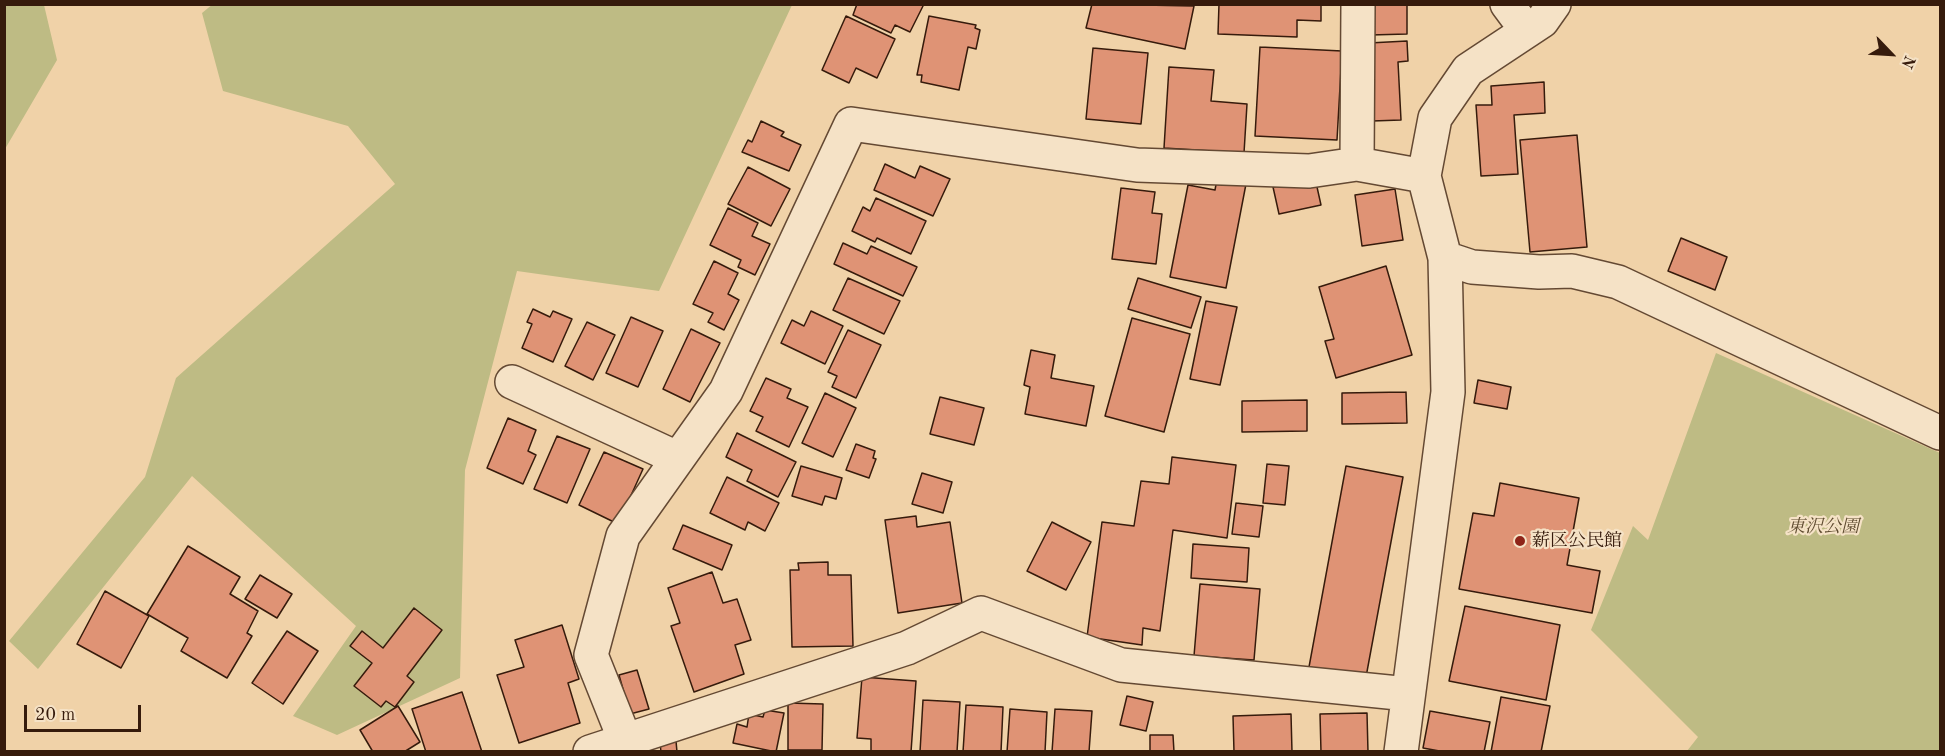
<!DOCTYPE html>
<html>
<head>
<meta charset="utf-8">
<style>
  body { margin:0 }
  #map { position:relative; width:1945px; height:756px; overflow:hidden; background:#f0d2a8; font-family:"Old Standard TT",serif }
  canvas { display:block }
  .frame { position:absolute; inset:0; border:6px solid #361b0c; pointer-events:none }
  .north { position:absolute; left:1861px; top:24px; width:60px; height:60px; -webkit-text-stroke:4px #f5e2c6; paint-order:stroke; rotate:115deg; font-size:16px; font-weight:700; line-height:24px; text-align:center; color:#361b0c }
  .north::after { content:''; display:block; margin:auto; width:21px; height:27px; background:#361b0c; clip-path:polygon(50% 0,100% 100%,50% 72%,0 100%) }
  .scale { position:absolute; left:24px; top:705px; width:117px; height:27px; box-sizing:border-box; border:3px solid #361b0c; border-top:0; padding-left:8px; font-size:18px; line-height:21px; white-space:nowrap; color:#361b0c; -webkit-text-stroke:4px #f5e2c6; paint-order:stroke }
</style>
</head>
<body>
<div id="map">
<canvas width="1945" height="756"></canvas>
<div class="frame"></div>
<div class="north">N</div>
<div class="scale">20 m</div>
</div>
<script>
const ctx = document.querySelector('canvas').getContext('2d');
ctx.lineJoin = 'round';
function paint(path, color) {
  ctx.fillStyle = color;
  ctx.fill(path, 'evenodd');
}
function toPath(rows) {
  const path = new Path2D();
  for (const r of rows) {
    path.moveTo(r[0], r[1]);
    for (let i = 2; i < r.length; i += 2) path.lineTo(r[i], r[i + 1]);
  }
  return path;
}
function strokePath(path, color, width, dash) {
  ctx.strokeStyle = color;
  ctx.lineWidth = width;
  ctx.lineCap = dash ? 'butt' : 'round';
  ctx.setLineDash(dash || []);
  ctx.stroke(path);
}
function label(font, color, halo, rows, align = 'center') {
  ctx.font = font + ' "Old Standard TT","Noto Serif JP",serif';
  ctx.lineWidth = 4.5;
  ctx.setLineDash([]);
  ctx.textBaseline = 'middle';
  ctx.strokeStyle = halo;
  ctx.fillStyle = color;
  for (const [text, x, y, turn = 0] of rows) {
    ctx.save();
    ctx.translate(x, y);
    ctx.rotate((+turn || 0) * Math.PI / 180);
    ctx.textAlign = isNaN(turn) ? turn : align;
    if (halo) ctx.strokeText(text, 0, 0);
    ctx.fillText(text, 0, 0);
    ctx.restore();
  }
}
const green = toPath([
  [5,4,44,5,57,60,5,149],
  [213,4,792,5,659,291,517,271,465,470,460,678,337,735,293,716,356,626,192,476,38,669,9,641,145,477,176,378,395,184,348,126,223,91,202,13],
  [1716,353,1940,453,1940,751,1687,751,1698,737,1591,630,1633,526,1648,540]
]);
const building = toPath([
  [857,4,924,4,910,32,895,25,891,33,853,15,857,4],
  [1092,4,1194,6,1185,49,1086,28,1092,4],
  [1219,4,1321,4,1321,21,1297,20,1297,37,1218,34,1219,4],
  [1370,4,1407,4,1407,34,1370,35,1370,4],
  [846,16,895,39,877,78,856,68,849,83,822,70,846,16],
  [929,16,976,25,975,28,980,30,976,49,968,47,959,90,921,82,922,75,917,75,929,16],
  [1407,41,1408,61,1398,62,1401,120,1372,121,1369,43,1407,41],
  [1260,47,1342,51,1337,140,1255,136,1260,47],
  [1093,48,1148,53,1141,124,1086,119,1093,48],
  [1169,67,1214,70,1211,101,1247,104,1244,153,1164,148,1169,67],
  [1544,82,1545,113,1514,115,1518,174,1481,176,1476,105,1492,105,1491,86,1544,82],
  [761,121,784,132,781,136,801,145,789,171,742,152,748,140,752,142,761,121],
  [1577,135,1587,247,1530,252,1520,140,1577,135],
  [885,164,915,178,920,166,950,179,933,216,874,190,885,164],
  [748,167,790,189,771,226,728,204,748,167],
  [1315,178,1321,205,1279,214,1273,187,1315,178],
  [1217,179,1246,184,1226,288,1170,277,1188,185,1215,190,1217,179],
  [1121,188,1155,192,1152,213,1162,214,1156,264,1112,259,1121,188],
  [1395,189,1403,240,1362,246,1355,195,1395,189],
  [876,198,926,221,911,254,877,238,875,242,852,231,863,207,870,211,876,198],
  [728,208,758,223,752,236,770,244,755,275,738,267,741,260,710,245,728,208],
  [1681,238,1727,257,1715,290,1668,271,1681,238],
  [843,243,867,254,871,246,917,267,903,296,834,264,843,243],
  [714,261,738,273,728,294,739,300,724,330,708,322,713,313,693,304,714,261],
  [1386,266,1412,355,1336,378,1325,341,1334,339,1319,287,1386,266],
  [848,278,900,301,884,334,833,310,848,278],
  [1138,278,1201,297,1191,328,1128,309,1138,278],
  [1206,301,1237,307,1220,385,1190,379,1206,301],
  [533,309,550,317,553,311,572,319,553,362,522,348,532,324,527,322,533,309],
  [811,311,843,326,825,364,781,343,792,320,804,326,811,311],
  [631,317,663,331,638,387,606,373,631,317],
  [1132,318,1190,334,1164,432,1105,416,1132,318],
  [587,322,615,335,593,380,565,366,587,322],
  [691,329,720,343,690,402,663,389,691,329],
  [848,330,881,345,856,398,832,387,837,376,828,372,848,330],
  [1031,350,1055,355,1051,378,1094,386,1086,426,1025,414,1030,387,1024,385,1031,350],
  [766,378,791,389,787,398,808,407,789,447,756,431,763,417,750,411,766,378],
  [1478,380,1511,387,1507,409,1474,403,1478,380],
  [1406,392,1407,423,1342,424,1342,393,1406,392],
  [825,393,856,408,833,457,802,443,825,393],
  [940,397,984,408,974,445,930,434,940,397],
  [1307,400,1307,431,1242,432,1242,401,1307,400],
  [508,418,536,430,528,451,536,455,523,484,487,468,508,418],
  [737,433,796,462,778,497,747,481,752,470,726,457,737,433],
  [557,436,590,449,567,503,534,489,557,436],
  [856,444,875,451,873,458,876,459,869,478,846,470,856,444],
  [604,452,643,469,618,524,579,505,604,452],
  [1172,457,1236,465,1227,538,1173,530,1160,631,1143,628,1142,645,1087,637,1102,522,1134,526,1141,481,1169,484,1172,457],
  [1267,464,1289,466,1285,505,1263,503,1267,464],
  [801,466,842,478,836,499,825,496,822,505,792,496,801,466],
  [1346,466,1403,477,1366,677,1309,667,1346,466],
  [922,473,952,482,943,513,912,504,922,473],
  [727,477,779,503,765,531,748,522,745,530,710,513,727,477],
  [1500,483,1579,498,1567,565,1600,571,1592,613,1459,589,1473,513,1494,516,1500,483],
  [1236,503,1263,506,1259,537,1232,534,1236,503],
  [916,516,917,527,950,522,962,603,898,613,885,520,916,516],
  [1052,522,1091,542,1066,590,1027,571,1052,522],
  [683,525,732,545,722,570,673,549,683,525],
  [1193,544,1249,548,1247,582,1191,578,1193,544],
  [188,546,240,577,230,594,258,611,247,633,252,636,227,678,181,651,188,638,147,614,188,546],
  [828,562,828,575,851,575,853,646,792,647,790,570,799,570,798,563,828,562],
  [712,572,723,603,737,599,751,640,735,645,744,674,694,692,671,626,680,623,668,588,712,572],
  [260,575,292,594,277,618,245,599,260,575],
  [1200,584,1260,589,1254,660,1194,656,1200,584],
  [105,591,149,616,121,668,77,644,105,591],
  [1465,606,1560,625,1546,700,1449,681,1465,606],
  [414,608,442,630,407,676,414,682,395,707,386,701,381,707,354,686,372,663,350,646,362,631,383,648,414,608],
  [562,625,579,679,568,683,580,723,519,743,497,675,524,667,515,640,562,625],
  [287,631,318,651,283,704,252,683,287,631],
  [637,670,649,709,630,714,619,675,637,670],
  [862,677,916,681,911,752,871,751,871,739,857,738,862,677],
  [462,692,482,752,426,752,412,709,462,692],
  [1127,696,1153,702,1146,731,1120,725,1127,696],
  [1501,697,1550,706,1541,752,1491,752,1501,697],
  [923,700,960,702,957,752,920,752,923,700],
  [788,703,823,704,822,750,788,750,788,703],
  [966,705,1003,707,1001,752,963,752,966,705],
  [398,706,420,742,404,752,373,752,360,730,398,706],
  [1010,709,1047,712,1045,752,1007,752,1010,709],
  [1055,709,1092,711,1089,752,1052,752,1055,709],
  [765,710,784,713,776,752,733,743,737,724,747,727,749,714,763,717,765,710],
  [1430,711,1490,722,1484,752,1445,752,1423,748,1430,711],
  [1367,713,1368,752,1321,752,1320,714,1367,713],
  [1291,714,1292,752,1234,752,1233,716,1291,714],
  [1150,735,1173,735,1174,752,1150,752,1150,735],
  [676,741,677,752,661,752,660,743,676,741]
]);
const street = toPath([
  [1507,4,1527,31],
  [1357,164,1358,4],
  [1445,258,1472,267,1539,272,1572,271,1618,282,1940,433],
  [512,382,677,458],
  [625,740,591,655,623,536,726,391,851,124,1137,165,1309,171,1357,164,1424,176],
  [590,752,907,648,981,613,1121,665,1408,694],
  [1401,752,1448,392,1445,258,1424,176,1435,118,1468,70,1542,21,1554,4]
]);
const markers = [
  [1520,541,6,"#8f2418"]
];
const parkNames = [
  ["東沢公園",1823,527]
];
const poiNames = [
  ["薪区公民館",1532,541]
];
paint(green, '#bebb84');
paint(building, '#df9375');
strokePath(building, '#361b0c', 1.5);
strokePath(street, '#644933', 36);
strokePath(street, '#f5e2c6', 33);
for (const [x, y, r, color] of markers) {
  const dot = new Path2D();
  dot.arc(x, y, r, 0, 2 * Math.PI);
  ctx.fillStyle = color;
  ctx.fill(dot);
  strokePath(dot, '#f5e2c6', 2);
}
label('italic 18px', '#5f4b30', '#f5e2c6', parkNames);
label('18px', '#361b0c', '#f5e2c6', poiNames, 'left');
</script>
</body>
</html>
